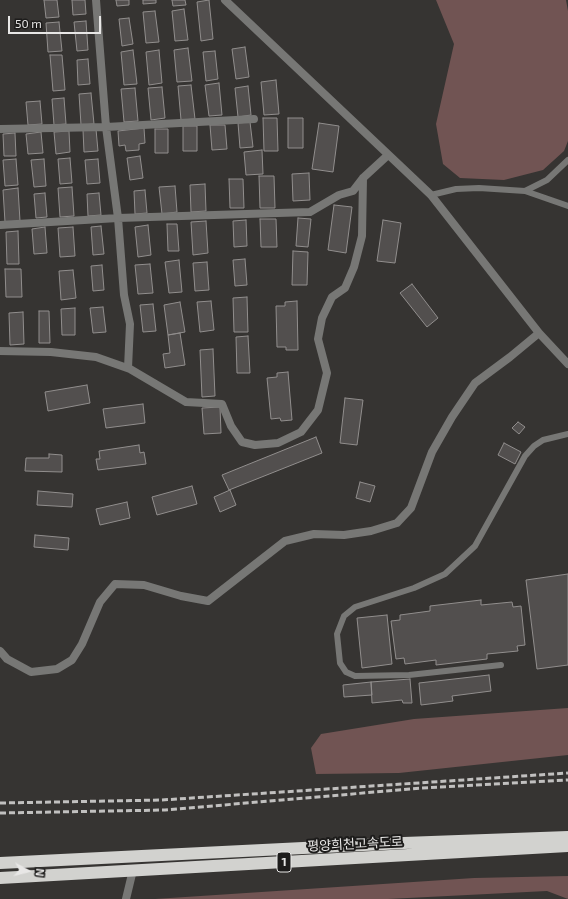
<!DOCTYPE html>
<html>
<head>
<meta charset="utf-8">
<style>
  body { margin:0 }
  #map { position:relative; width:568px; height:899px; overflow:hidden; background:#363432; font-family:"Exo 2",sans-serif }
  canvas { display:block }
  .north { position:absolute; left:8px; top:851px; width:40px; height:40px; -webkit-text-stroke:3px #1d1c1b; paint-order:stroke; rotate:97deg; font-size:11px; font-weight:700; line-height:16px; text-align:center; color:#e8e7e6 }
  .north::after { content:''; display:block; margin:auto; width:14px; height:18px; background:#e8e7e6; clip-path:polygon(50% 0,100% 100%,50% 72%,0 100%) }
  .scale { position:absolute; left:8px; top:16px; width:93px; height:18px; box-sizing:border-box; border:2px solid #e8e7e6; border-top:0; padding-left:5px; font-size:12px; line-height:14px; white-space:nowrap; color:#e8e7e6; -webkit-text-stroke:3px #1d1c1b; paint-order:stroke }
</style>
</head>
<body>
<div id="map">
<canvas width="568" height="899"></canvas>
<div class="north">N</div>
<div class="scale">50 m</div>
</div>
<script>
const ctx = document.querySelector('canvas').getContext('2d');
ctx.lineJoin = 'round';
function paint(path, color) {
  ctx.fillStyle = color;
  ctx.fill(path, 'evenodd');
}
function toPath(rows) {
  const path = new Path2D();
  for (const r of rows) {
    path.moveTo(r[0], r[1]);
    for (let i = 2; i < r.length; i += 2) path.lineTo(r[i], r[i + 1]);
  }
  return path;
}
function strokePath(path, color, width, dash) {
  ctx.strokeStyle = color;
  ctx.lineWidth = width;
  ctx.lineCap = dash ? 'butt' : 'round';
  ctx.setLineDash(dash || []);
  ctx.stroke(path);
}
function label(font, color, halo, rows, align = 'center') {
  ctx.font = font + ' "Exo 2","Noto Sans KR",sans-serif';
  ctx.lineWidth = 4;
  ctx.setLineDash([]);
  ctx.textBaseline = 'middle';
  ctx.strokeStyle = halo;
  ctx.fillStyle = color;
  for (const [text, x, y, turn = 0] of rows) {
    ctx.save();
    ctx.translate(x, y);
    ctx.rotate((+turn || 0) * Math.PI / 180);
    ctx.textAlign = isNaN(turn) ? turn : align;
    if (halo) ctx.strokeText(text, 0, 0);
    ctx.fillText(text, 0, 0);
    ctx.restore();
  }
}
const green = toPath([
  [436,0,566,0,568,11,568,141,564,151,543,170,504,180,460,178,443,164,436,124,454,44],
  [568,708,568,755,399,773,316,774,311,748,321,734,414,719],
  [568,876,568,899,547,891,388,899,155,899,474,878]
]);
const building = toPath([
  [44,0,57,0,59,17,46,18,44,0],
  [72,0,85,0,86,14,73,15,72,0],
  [116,0,129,0,129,5,117,6,116,0],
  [143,0,156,0,156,3,143,4,143,0],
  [172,0,185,0,186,5,173,6,172,0],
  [209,0,213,39,201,41,197,2,209,0],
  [184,9,188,40,175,41,172,11,184,9],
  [155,11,159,42,146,43,143,12,155,11],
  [129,18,133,44,122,46,119,19,129,18],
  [86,21,88,50,77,51,74,22,86,21],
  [59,22,62,51,48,52,46,23,59,22],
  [245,47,249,77,236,79,232,49,245,47],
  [188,48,192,81,177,82,174,50,188,48],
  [133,50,137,84,124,85,121,52,133,50],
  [159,50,162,83,149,85,146,52,159,50],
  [215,51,218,79,206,81,203,52,215,51],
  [50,55,62,55,65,90,53,91,50,55],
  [88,59,90,84,78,85,77,60,88,59],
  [276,80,279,114,264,115,261,82,276,80],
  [219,83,222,115,209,116,205,85,219,83],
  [191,85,195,119,181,120,178,86,191,85],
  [248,86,251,115,238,117,235,88,248,86],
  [162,87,165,118,151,120,148,88,162,87],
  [135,88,138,121,124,122,121,89,135,88],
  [91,93,94,124,81,125,79,94,91,93],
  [64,98,66,124,54,125,52,99,64,98],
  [40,101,42,124,28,125,26,102,40,101],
  [263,118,277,118,278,151,264,151,263,118],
  [288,118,303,118,303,148,288,148,288,118],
  [250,122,253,147,240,148,238,123,250,122],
  [319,123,339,126,333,172,312,169,319,123],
  [210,125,225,125,227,149,212,150,210,125],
  [183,126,197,126,197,151,183,151,183,126],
  [144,128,145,143,139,144,139,150,126,151,125,145,119,146,118,131,144,128],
  [96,129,98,151,84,152,83,130,96,129],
  [155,129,168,129,168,153,155,153,155,129],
  [69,131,70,152,56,154,54,132,69,131],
  [41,132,43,153,28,154,26,134,41,132],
  [15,133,16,156,4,156,3,134,15,133],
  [262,150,263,174,246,175,244,152,262,150],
  [140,156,143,178,130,180,127,158,140,156],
  [70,158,72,183,60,184,58,159,70,158],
  [16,159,18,185,5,186,3,160,16,159],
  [44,159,46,186,34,187,31,160,44,159],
  [98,159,100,183,87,184,85,160,98,159],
  [309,173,310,200,293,201,292,174,309,173],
  [259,176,274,176,275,208,260,208,259,176],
  [229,179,243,179,244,208,230,208,229,179],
  [205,184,206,211,191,212,190,185,205,184],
  [175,186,177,212,162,214,159,187,175,186],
  [72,187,74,216,60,217,58,188,72,187],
  [18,188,20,221,5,222,3,190,18,188],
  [145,190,147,213,135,214,134,191,145,190],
  [45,193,47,217,36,218,34,194,45,193],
  [99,193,101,215,88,216,87,194,99,193],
  [334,205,352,207,346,253,328,250,334,205],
  [298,218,311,219,308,247,296,246,298,218],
  [260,219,276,219,277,247,261,247,260,219],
  [246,220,247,246,234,247,233,221,246,220],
  [383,220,401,223,395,263,377,261,383,220],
  [206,221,208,253,193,255,191,222,206,221],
  [167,224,177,224,179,251,168,251,167,224],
  [148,225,151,255,138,257,135,227,148,225],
  [101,226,104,254,93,255,91,227,101,226],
  [45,227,47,253,34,254,32,229,45,227],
  [73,227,75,256,60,257,58,228,73,227],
  [18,231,19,264,7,264,6,232,18,231],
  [293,251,308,252,307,285,292,285,293,251],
  [245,259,247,285,235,286,233,260,245,259],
  [179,260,182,292,169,293,165,262,179,260],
  [207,262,209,290,195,291,193,263,207,262],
  [150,264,153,293,138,294,135,265,150,264],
  [102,265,104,290,93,291,91,266,102,265],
  [5,269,21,269,22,297,6,297,5,269],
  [73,270,76,298,61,300,59,271,73,270],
  [412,284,438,318,427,327,400,293,412,284],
  [247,297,248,332,234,332,233,298,247,297],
  [211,301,214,330,200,332,197,302,211,301],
  [297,301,298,350,286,350,286,347,277,347,276,306,285,306,285,302,297,301],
  [180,302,185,332,168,335,164,305,180,302],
  [153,304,156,331,143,332,140,305,153,304],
  [103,307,106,332,93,333,90,308,103,307],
  [75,308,75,335,62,335,61,309,75,308],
  [39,311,49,311,50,343,39,343,39,311],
  [23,312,24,344,10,345,9,313,23,312],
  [180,333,185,365,165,368,163,354,170,353,168,335,180,333],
  [248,336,250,373,237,373,236,337,248,336],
  [213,349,215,396,202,397,200,350,213,349],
  [288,372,292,420,281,421,280,418,271,419,267,378,277,377,277,373,288,372],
  [87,385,90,403,48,411,45,392,87,385],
  [345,398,363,400,357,445,340,443,345,398],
  [143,404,145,423,106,428,103,409,143,404],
  [220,407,221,433,204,434,202,408,220,407],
  [518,422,525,427,519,434,512,428,518,422],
  [316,437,322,453,229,490,222,475,316,437],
  [504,443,521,452,515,464,498,455,504,443],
  [139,445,140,453,144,452,146,464,98,470,96,459,100,459,99,451,139,445],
  [49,454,62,455,62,472,25,471,26,458,49,458,49,454],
  [360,482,375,486,370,502,356,498,360,482],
  [192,486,197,504,157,515,152,497,192,486],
  [230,490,236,505,220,512,214,497,230,490],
  [38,491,73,494,72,507,37,505,38,491],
  [127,502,130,518,100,525,96,509,127,502],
  [35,535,69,538,68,550,34,547,35,535],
  [568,574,568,665,537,669,526,580,568,574],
  [481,600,481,605,512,602,513,607,521,606,525,645,517,646,518,651,487,654,487,659,436,665,436,660,405,664,404,658,396,659,391,621,400,620,400,615,430,611,430,606,481,600],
  [387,615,392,664,362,668,357,618,387,615],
  [489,675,491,691,452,696,453,701,421,705,419,683,489,675],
  [410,679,412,703,403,703,402,700,372,703,371,682,410,679],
  [371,682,372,695,344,697,343,685,371,682]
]);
const lane = toPath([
  [525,191,568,206],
  [431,195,456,189,479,188,525,191,547,180,568,160],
  [501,665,409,675,355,676,346,672,340,663,337,634,344,616,355,607,414,588,445,574,475,546,525,456,534,446,543,440,568,434]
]);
const street = toPath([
  [96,0,106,127,118,218,124,295,130,324,128,368],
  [225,0,431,195,539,333,568,364],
  [0,129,106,127,254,119],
  [0,225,118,218,310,212,339,195,353,191,363,178,388,155],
  [0,351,51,352,96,357,130,369,186,402,222,404,231,426,242,442,255,445,278,443,301,432,318,410,327,373,318,339,322,318,332,297,345,288,354,267,362,236,363,178],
  [0,651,7,659,31,672,57,669,72,660,82,644,100,602,115,584,144,585,181,596,208,601,285,541,314,534,344,535,371,531,397,523,411,508,432,452,452,417,475,383,510,357,539,333],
  [126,899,133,870]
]);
const highway = toPath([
  [0,863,404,843,568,837],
  [0,878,568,846]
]);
const rail = toPath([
  [0,803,162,800,568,773],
  [0,813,165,810,422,788,568,780]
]);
const shields = [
  [284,862,14]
];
const shieldNames = [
  ["1",284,862]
];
const streetNames = [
  ["평양희천고속도로",355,844,-3]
];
paint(green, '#715453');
paint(building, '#524f4e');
strokePath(building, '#918e8d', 1);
strokePath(lane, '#777775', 6);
strokePath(street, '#777775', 8);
strokePath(highway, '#d2d2cf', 12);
strokePath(rail, '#c1c0bf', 3, [6, 3]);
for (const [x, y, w] of shields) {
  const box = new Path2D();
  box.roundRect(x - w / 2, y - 10, w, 20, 3);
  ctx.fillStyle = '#1d1c1b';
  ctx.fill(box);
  strokePath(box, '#e8e7e6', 1);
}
label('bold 12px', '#e8e7e6', null, shieldNames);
label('13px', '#e8e7e6', '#1d1c1b', streetNames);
</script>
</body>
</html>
